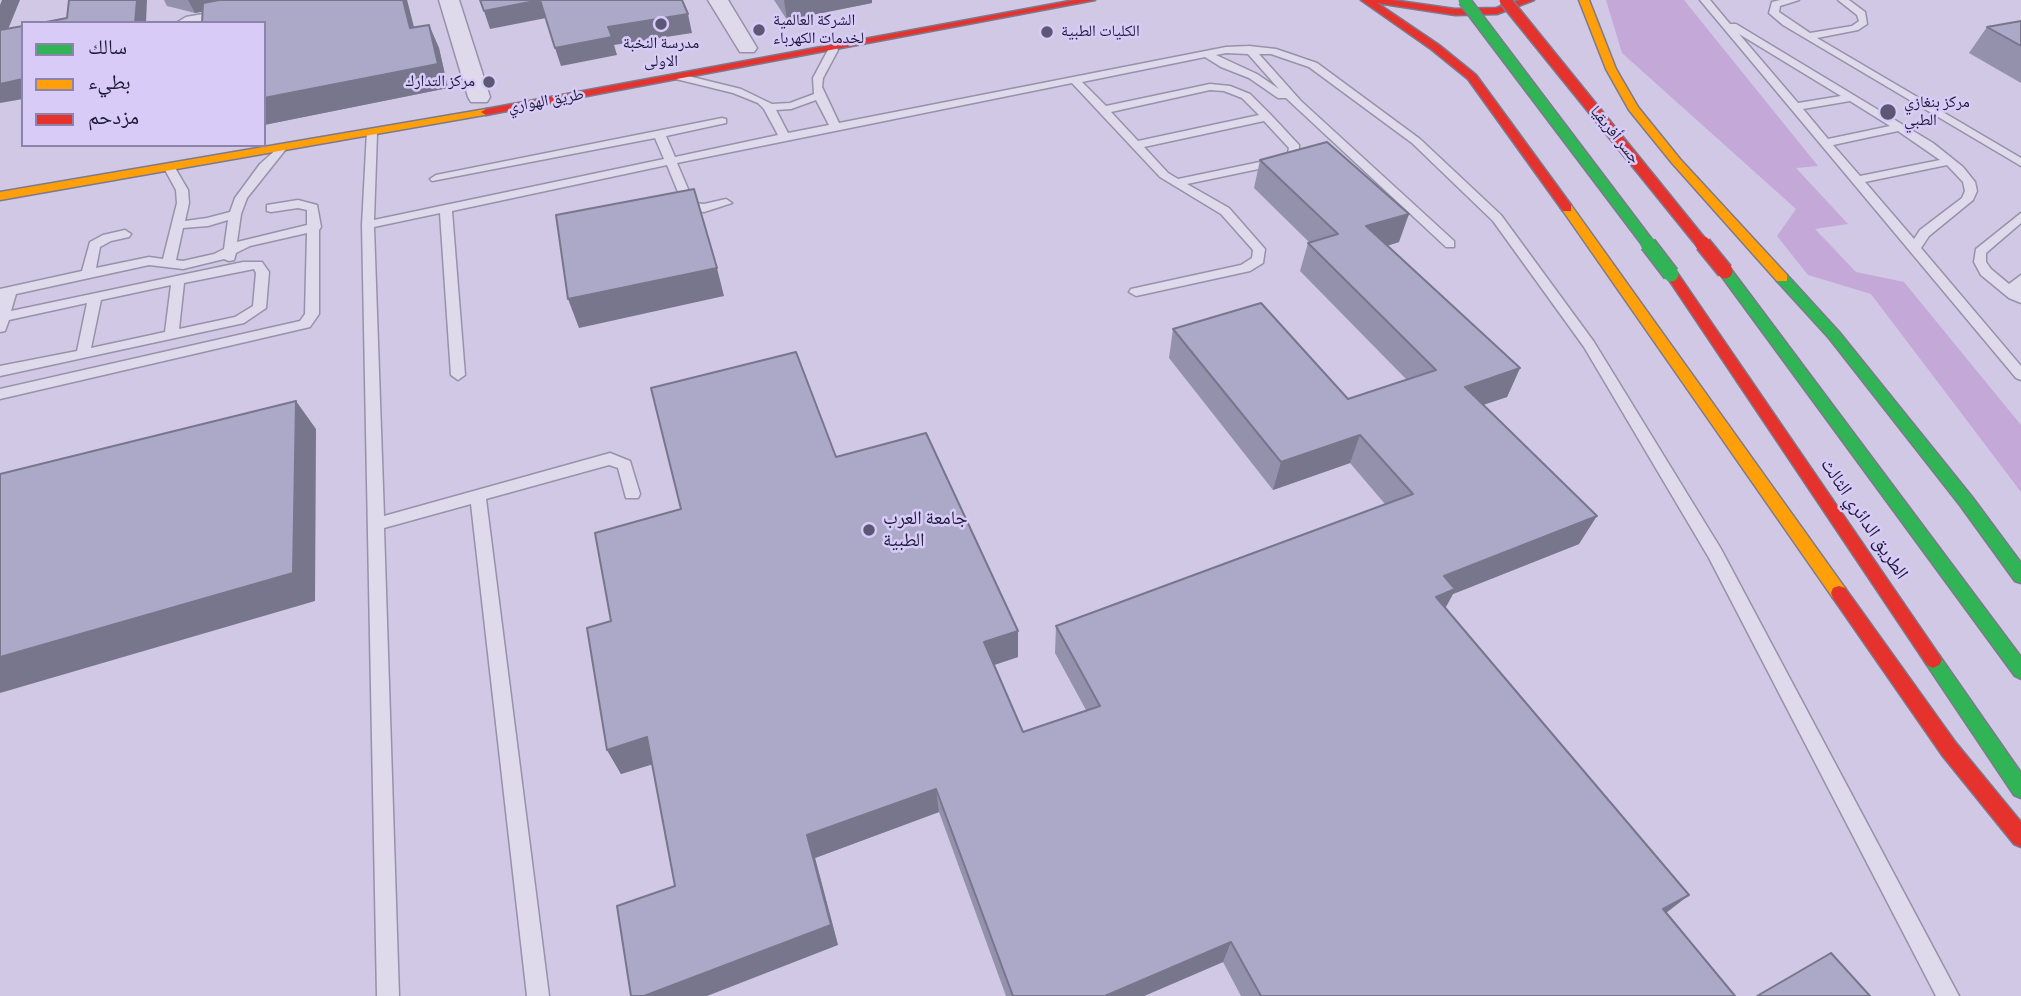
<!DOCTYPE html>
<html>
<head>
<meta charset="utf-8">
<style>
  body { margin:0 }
  #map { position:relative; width:2021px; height:996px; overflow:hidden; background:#d0c8e4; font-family:Bitter,"Noto Naskh Arabic",serif }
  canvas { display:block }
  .legend { position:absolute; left:21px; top:21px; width:245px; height:126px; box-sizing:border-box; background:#d8cbf8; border:2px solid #8d84ab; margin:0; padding:9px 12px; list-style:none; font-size:21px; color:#1c1a37 }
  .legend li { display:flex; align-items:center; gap:14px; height:35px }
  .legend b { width:35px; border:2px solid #8d84ab }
</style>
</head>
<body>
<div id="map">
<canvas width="2021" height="996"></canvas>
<ul class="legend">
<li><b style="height:9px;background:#30b455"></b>سالك</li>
<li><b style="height:9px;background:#ff9f0a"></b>بطيء</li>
<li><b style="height:9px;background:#e5322d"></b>مزدحم</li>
</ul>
</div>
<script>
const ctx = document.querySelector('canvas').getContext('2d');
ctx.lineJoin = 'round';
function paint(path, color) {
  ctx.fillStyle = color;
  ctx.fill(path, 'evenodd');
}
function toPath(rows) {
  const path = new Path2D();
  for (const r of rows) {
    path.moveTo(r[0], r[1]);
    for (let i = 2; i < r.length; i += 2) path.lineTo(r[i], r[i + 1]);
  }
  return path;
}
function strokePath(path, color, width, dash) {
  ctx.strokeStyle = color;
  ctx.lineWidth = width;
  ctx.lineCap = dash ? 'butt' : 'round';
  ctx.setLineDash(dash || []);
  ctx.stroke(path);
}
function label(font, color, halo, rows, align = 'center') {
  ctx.font = font + ' Bitter,"Noto Naskh Arabic",serif';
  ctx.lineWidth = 5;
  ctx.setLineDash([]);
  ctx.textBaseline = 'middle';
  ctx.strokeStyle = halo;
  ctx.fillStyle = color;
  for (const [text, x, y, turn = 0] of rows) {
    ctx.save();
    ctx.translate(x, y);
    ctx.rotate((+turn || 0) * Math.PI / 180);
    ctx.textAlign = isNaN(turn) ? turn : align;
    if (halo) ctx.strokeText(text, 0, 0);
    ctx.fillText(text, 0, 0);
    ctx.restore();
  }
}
const green = toPath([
  [1606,0,1684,0,1818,166,1796,168,1848,224,1815,229,1856,272,1904,282,2021,425,2021,492,1871,294,1808,275,1777,236,1796,209,1622,53]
]);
const lane = toPath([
  [1700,0,1710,0,1730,24,1736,24,1933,143,1963,167,1975,182,1977,191,1973,200,1929,236,1921,248,2021,366,2021,380,2016,378,1700,0],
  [1739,34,1841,96,1798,103,1739,34],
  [1850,101,1890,126,1828,139,1803,109,1850,101],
  [1898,131,1940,160,1860,176,1833,145,1898,131],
  [1947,165,1963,182,1965,191,1962,198,1920,230,1914,239,1865,182,1947,165],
  [1780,0,1799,0,1780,6,1779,12,1810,33,1852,26,1859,21,1857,15,1838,0,1849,0,1865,12,1867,24,1858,30,1817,38,2021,158,2021,166,1783,25,1769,13,1772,2,1780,0],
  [1249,46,1276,49,1317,63,1420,139,1501,215,1594,342,1721,549,1959,996,1936,996,1709,558,1584,347,1493,221,1412,143,1309,67,1271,54,1259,54,1301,101,1454,241,1454,247,1446,247,1286,98,1278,98,1249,78,1221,67,1205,57,1082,82,1106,106,1210,84,1230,86,1250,94,1271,115,1299,145,1299,155,1287,163,1187,184,1229,208,1265,249,1263,263,1250,271,1136,296,1129,292,1131,289,1241,265,1252,258,1253,250,1221,214,1160,177,1072,83,677,163,694,203,704,204,726,199,732,203,704,212,685,209,667,165,452,211,465,375,458,380,451,375,440,213,374,227,384,516,610,453,630,461,640,494,638,498,626,498,618,468,609,465,486,499,549,996,527,996,471,504,384,528,399,996,377,996,362,225,367,131,377,133,374,220,664,159,655,138,432,181,430,179,436,175,722,118,726,119,726,123,666,136,675,157,778,135,764,109,758,103,733,93,676,79,675,77,680,74,741,89,772,104,790,103,814,94,813,78,829,48,837,48,838,50,823,78,822,87,839,123,1226,47,1249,46],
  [1226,53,1248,54,1279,89,1257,74,1216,55,1226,53],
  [1210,90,1224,91,1242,98,1259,115,1138,141,1111,112,1210,90],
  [816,100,829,125,788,133,776,110,791,109,816,100],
  [1264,121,1289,148,1288,153,1279,158,1178,179,1168,173,1144,147,1264,121],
  [280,146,286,149,247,198,241,214,237,242,307,225,307,210,298,208,271,212,267,211,267,205,298,200,317,205,321,227,319,230,319,314,310,327,0,399,0,389,300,321,305,314,307,233,250,246,236,253,234,260,229,261,224,259,183,269,149,265,16,294,11,311,243,262,262,262,269,272,266,308,244,323,0,376,0,366,77,351,87,303,9,320,5,331,0,332,0,289,82,271,90,242,103,235,125,230,131,234,129,237,111,241,100,247,96,268,149,257,163,259,177,203,176,190,164,168,166,166,174,166,188,190,189,203,185,221,207,218,230,212,235,198,260,164,280,146],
  [228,220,224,249,214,254,183,261,176,260,183,228,208,226,228,220],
  [254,269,256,273,253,306,235,317,179,329,184,283,254,269],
  [171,285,165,332,91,348,101,300,171,285],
  [2021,213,2021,223,1986,253,1986,262,1991,269,2009,284,2021,275,2021,303,2009,298,1981,275,1974,262,1976,249,2021,213]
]);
const street = toPath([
  [283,0,326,0,316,6,220,23,176,23,186,17,283,0],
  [439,0,459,0,490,97,487,102,471,102,468,97,439,0],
  [708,0,728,0,757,48,754,52,740,52,708,0]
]);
const fast = toPath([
  [1725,267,1730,268,2021,657,2021,679,2015,676,1720,274,1720,268,1725,267],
  [1782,274,1787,275,1839,332,1972,497,2021,563,2021,583,2015,581,1960,505,1829,338,1777,281,1776,278,1782,274],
  [1933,652,1939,655,2021,773,2021,798,2014,795,1927,665,1924,660,1927,655,1933,652]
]);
const slow = toPath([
  [1579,0,1589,0,1616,69,1638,107,1680,159,1787,275,1787,281,1777,281,1672,163,1629,110,1606,69,1579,0],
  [486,109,490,110,490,114,0,200,0,192,486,109],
  [1567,204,1571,205,1845,588,1847,593,1845,598,1839,600,1833,598,1561,208,1567,204]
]);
const jam = toPath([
  [1075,0,1095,0,486,115,481,112,486,109,1075,0],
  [1361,0,1392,0,1455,9,1496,8,1520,0,1534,0,1497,14,1455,15,1377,3,1439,45,1476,75,1571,205,1571,211,1563,211,1468,79,1431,49,1361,0],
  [1671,270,1676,271,1939,655,1942,660,1939,665,1933,668,1927,665,1665,274,1671,270],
  [1839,586,1845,588,1956,743,2021,822,2021,847,2014,844,1942,755,1833,598,1831,593,1833,588,1839,586]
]);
const fastBridgeFar1 = toPath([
  [1464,0,1650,246]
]);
const fastBridge = toPath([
  [1648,244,1671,274]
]);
const jamBridgeFar1 = toPath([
  [1505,0,1704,246]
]);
const jamBridge = toPath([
  [1703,244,1725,271]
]);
const wall = toPath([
  [164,0,407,0,414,27,429,25,439,48,448,88,264,125,264,23,203,11,195,13,167,6],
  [774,0,872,0,872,3,787,20],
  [2021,21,2021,83,1969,53,1987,27],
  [1260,160,1399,242,1387,246,1520,368,1507,397,1483,405,1579,544,1453,594,1445,608,1689,895,1666,913,1735,996,1241,996,1223,962,1144,996,1006,996,939,812,815,858,838,945,675,886,652,764,621,774,607,750,611,621,681,509,836,457,1018,631,1018,657,994,665,1023,732,1086,710,1055,653,1056,626,1385,504,1350,463,1273,490,1169,358,1173,329,1348,399,1407,380,1300,271,1308,243,1309,242,1254,188]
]);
const shadedWall = toPath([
  [2,0,20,0,0,49,0,5],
  [137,0,147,0,146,23,135,23],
  [188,0,268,0,195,13],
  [403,0,407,0,420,52,410,28],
  [540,0,546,18,490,29,484,11],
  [784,0,872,0,872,3,787,20],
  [688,14,692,33,614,45,617,55,561,66,555,48,608,27],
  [429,25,439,48,448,88,264,125,264,98],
  [23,79,23,99,0,103,0,84],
  [1409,214,1399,242,1357,255,1366,226],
  [717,268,724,296,579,328,568,299],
  [1520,368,1507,397,1452,415,1465,387],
  [296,401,316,429,315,601,0,693,0,657],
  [1360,435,1350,463,1273,490,1281,462],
  [1597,516,1579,544,1453,594,1441,616,1430,603,1444,576],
  [1018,631,1018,657,985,668,984,642],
  [647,737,660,762,621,774,607,750],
  [936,789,939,812,815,858,838,945,707,996,644,996,807,835],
  [1689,895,1662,916,1663,909],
  [1231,942,1223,962,1144,996,1105,996]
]);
const building = toPath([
  [69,0,137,0,135,23,41,23,67,18,69,0],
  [219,0,403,0,410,28,429,25,438,64,264,98,264,23,202,23,203,3,219,0],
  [480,0,682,0,688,14,608,27,612,37,555,48,540,0,484,11,480,0],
  [2021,21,2021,46,1987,27,2021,21],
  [23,26,23,79,0,84,0,30,23,26],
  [1327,142,1409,214,1366,226,1520,368,1465,387,1597,516,1444,576,1455,589,1436,597,1689,895,1663,909,1735,996,1261,996,1231,942,1105,996,1013,996,936,789,807,835,831,925,644,996,631,996,617,906,675,886,647,737,607,750,587,628,611,621,595,533,681,509,651,388,796,352,836,457,926,433,1018,631,984,642,1023,732,1100,706,1056,626,1413,494,1360,435,1281,462,1173,329,1261,303,1348,399,1436,370,1308,243,1338,234,1260,160,1327,142],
  [694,189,717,268,568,299,556,215,694,189],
  [296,401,293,573,0,657,0,474,296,401],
  [1831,953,1870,996,1757,996,1831,953]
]);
const markers = [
  [661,24,7,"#5b5774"],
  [759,30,7,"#5b5774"],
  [1047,32,7,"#5b5774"],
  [489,82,7,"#5b5774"],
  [1888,112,9,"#5b5774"],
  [869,530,7,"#5b5774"]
];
const farPoinames = [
  ["الشركة العالمية",773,21],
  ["لخدمات الكهرباء",773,39],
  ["الكليات الطبية",1061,32],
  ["مدرسة النخبة",661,44,"center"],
  ["الاولى",661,62,"center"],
  ["مركز التدارك",475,82,"right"],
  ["مركز بنغازي",1904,103],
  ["الطبي",1904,121]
];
const farStreetnames = [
  ["طريق الهواري",546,101,-10],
  ["جسر أفريقيا",1615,135,51]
];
const poiNames = [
  ["جامعة العرب",883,519],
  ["الطبية",883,541]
];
const streetNames = [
  ["الطريق الدائري الثالث",1864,519,56]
];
paint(green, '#c4a9d8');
strokePath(lane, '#9692a9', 3);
strokePath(street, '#9692a9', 3);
strokePath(fast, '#7c798e', 3);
strokePath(slow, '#7c798e', 3);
strokePath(jam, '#7c798e', 3);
paint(lane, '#dedaec');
paint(street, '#dedaec');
paint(fast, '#30b455');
paint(slow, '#ff9f0a');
paint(jam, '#e5322d');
strokePath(fastBridgeFar1, '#7c798e', 14, []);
strokePath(fastBridge, '#7c798e', 18, []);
strokePath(jamBridgeFar1, '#7c798e', 14, []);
strokePath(jamBridge, '#7c798e', 18, []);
strokePath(fastBridgeFar1, '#30b455', 11);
strokePath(fastBridge, '#30b455', 15);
strokePath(jamBridgeFar1, '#e5322d', 11);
strokePath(jamBridge, '#e5322d', 15);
paint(wall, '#9491ac');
paint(shadedWall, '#78768c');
paint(building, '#aca9c8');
strokePath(building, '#78768c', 2);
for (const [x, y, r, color] of markers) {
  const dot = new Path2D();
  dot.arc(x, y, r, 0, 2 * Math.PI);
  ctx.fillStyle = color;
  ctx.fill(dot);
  strokePath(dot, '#d8cbf8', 2.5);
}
label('16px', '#1c1a37', '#d8cbf8', farPoinames, 'left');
label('16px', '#1c1a37', '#d8cbf8', farStreetnames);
label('19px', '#1c1a37', '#d8cbf8', poiNames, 'left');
label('19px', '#1c1a37', '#d8cbf8', streetNames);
</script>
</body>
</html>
